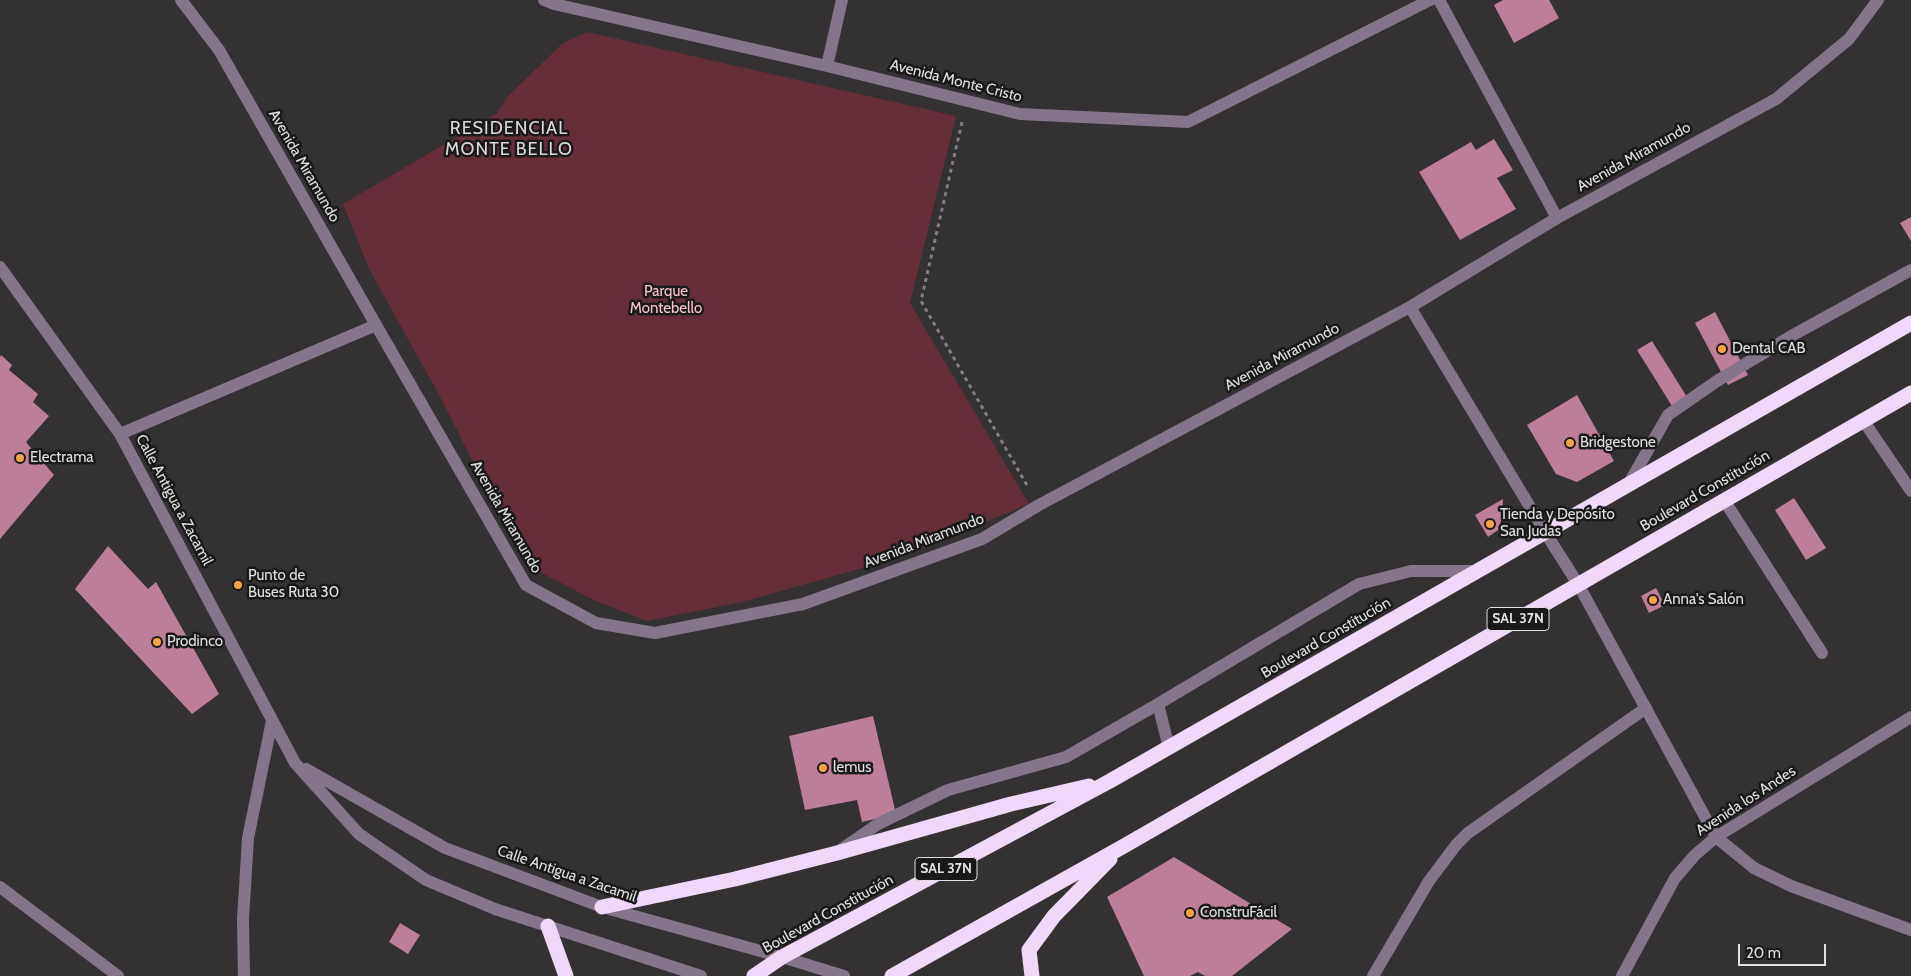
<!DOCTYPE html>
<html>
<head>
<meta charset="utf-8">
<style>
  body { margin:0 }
  #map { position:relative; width:1911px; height:976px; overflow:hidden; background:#333132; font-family:Cabin,sans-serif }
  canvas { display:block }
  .scale { position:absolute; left:1738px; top:944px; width:88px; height:22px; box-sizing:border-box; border:2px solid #e1e0e1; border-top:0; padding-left:6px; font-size:15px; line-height:18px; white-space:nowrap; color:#e1e0e1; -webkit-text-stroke:4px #1a191a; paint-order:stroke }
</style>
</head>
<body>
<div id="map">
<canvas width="1911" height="976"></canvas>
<div class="scale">20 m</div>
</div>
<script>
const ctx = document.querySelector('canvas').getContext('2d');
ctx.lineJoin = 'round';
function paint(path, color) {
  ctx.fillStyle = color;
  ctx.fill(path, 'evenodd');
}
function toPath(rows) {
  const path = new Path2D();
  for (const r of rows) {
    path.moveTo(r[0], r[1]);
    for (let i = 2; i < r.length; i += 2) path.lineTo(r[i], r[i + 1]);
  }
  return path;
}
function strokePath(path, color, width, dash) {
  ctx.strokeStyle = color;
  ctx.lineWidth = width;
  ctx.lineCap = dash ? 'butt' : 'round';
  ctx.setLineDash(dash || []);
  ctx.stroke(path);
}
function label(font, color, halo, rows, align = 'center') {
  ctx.font = font + ' Cabin,sans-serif';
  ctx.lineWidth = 5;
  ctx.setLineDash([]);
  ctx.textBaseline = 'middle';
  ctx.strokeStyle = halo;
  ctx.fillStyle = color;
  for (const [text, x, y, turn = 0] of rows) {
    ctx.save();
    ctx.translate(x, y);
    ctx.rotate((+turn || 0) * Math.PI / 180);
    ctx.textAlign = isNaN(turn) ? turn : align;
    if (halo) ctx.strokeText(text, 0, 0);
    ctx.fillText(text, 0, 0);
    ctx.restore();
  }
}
const green = toPath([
  [587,32,956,116,910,303,1029,504,898,558,742,602,647,621,596,601,540,572,519,552,438,393,369,269,343,204,496,114,508,96,563,43]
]);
const building = toPath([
  [1503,0,1549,0,1559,18,1514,43,1494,5],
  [1494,139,1513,170,1497,178,1516,209,1460,240,1419,172,1471,142,1476,150],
  [1911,217,1911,241,1900,223],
  [1715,312,1748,375,1728,385,1695,323],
  [1652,341,1687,397,1672,406,1637,350],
  [1,355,12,365,9,370,38,394,33,402,49,416,26,442,54,475,0,539,0,357],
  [1577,395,1614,461,1577,482,1556,474,1527,425],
  [1794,498,1826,548,1806,560,1775,510],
  [1503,499,1502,518,1498,530,1488,537,1475,515],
  [108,546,148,589,156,582,219,694,192,714,75,589],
  [1656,588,1665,605,1649,613,1641,596],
  [873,716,896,814,862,822,857,800,805,810,789,736],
  [1174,857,1292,929,1232,976,1205,976,1198,972,1190,976,1144,976,1107,897],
  [400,923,420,935,408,954,389,942]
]);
const path = toPath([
  [962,122,921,301,1028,487]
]);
const minor = toPath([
  [181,0,219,50,376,325,526,585,596,623,655,633,803,604,982,539,1039,505,1410,307,1557,218,1776,99,1849,39,1878,0],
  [544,0,554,4,827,66,1020,114,1188,122,1430,0],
  [1439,0,1557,218],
  [827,66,842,0],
  [0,267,120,434,295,763,359,834,426,880,495,909,701,976],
  [1410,307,1545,532,1578,584,1716,837,1754,868,1791,886,1911,930],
  [1863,420,1911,491],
  [120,434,376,325],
  [1628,485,1668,415,1717,381,1795,334,1911,270],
  [1724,500,1822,653],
  [1169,748,1158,704,1359,584,1411,571,1478,571],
  [306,769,445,848,602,907,782,957,844,976],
  [842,849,878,824,948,790,1066,757,1158,704],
  [0,887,118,976],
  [244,976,243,919,248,838,272,721],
  [1373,976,1429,881,1456,845,1468,833,1646,708],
  [1622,976,1675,878,1695,855,1716,837,1911,717]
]);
const highway = toPath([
  [602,907,735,879,837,853,1011,804,1089,786],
  [548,926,566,976],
  [754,976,782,957,1110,781,1911,323],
  [892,976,1124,846,1911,393],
  [1032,976,1029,950,1054,916,1110,859]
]);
const markers = [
  [1722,349,5,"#f5a345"],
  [1570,443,5,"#f5a345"],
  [20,458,5,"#f5a345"],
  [1490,524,5,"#f5a345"],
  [238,585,5,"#f5a345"],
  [1653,600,5,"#f5a345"],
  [157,642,5,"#f5a345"],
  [823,768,5,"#f5a345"],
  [1190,913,5,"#f5a345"]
];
const shields = [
  [1518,619,62],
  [946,869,62]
];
const shieldNames = [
  ["SAL 37N",1518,619],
  ["SAL 37N",946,869]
];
const streetNames = [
  ["Avenida Monte Cristo",956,81,14],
  ["Avenida Miramundo",1634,157,-29],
  ["Avenida Miramundo",304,166,60],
  ["Avenida Miramundo",1282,357,-28],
  ["Boulevard Constitución",1705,491,-30],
  ["Calle Antigua a Zacamil",174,500,62],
  ["Avenida Miramundo",506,517,60],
  ["Avenida Miramundo",924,541,-21],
  ["Boulevard Constitución",1326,638,-30],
  ["Avenida los Andes",1746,801,-33],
  ["Calle Antigua a Zacamil",567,874,19],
  ["Boulevard Constitución",828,914,-29]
];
const parkNames = [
  ["Parque",666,292],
  ["Montebello",666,309]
];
const poiNames = [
  ["Dental CAB",1732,349],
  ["Bridgestone",1580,443],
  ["Electrama",30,458],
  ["Tienda y Depósito",1500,515],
  ["San Judas",1500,532],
  ["Punto de",248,576],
  ["Buses Ruta 30",248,593],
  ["Anna's Salón",1663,600],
  ["Prodinco",167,642],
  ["lemus",833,768],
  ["ConstruFácil",1200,913]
];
const quarterNames = [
  ["RESIDENCIAL",509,129],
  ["MONTE BELLO",509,150]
];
paint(green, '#652e38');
paint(building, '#bd7e99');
strokePath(path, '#807f80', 3, [4, 4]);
strokePath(minor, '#84758b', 12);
strokePath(highway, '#efd8f9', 15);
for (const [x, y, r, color] of markers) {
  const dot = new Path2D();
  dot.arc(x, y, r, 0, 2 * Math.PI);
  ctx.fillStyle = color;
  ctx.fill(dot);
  strokePath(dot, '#1a191a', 2);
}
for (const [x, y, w] of shields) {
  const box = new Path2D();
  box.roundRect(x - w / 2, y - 11.5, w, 23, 4);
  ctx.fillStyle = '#1a191a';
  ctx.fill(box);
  strokePath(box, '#e1e0e1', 1);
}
label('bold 14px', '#e1e0e1', null, shieldNames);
label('15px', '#e1e0e1', '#1a191a', streetNames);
label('15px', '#fec2ca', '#1a191a', parkNames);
label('15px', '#e1e0e1', '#1a191a', poiNames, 'left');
ctx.letterSpacing = '1px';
label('18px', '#dad6d9', '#1a191a', quarterNames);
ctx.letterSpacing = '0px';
</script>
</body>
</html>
